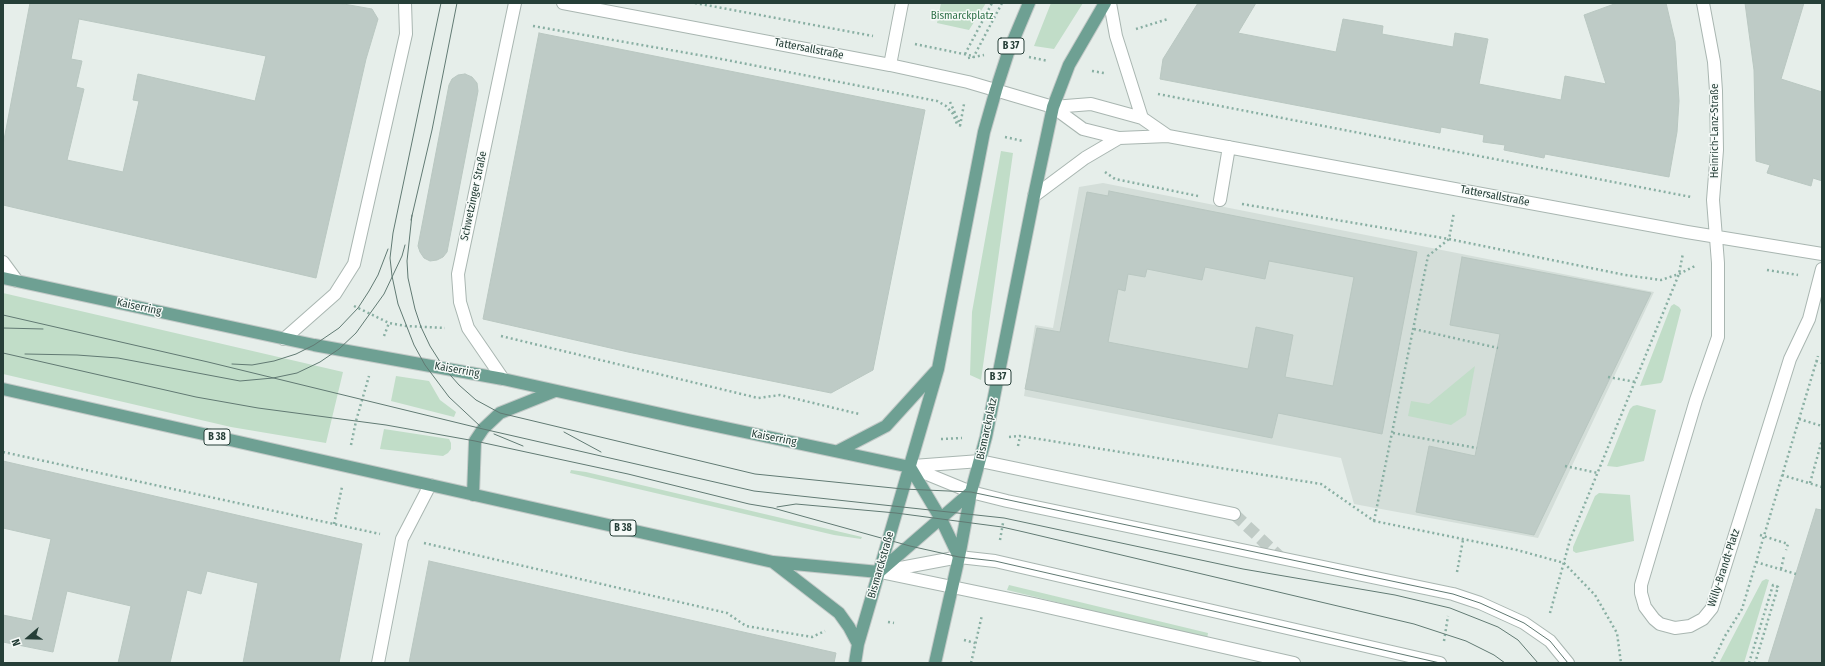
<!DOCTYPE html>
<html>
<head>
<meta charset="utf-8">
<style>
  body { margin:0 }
  #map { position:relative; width:1825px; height:666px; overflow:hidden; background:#e6eeea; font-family:"Fira Sans Condensed",sans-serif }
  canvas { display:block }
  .frame { position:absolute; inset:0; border:4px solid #263f38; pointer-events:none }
  .north { position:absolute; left:8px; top:618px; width:40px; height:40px; -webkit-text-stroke:3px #f6faf8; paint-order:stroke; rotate:250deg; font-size:11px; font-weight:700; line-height:16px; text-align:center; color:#263f38 }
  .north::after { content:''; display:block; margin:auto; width:14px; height:18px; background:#263f38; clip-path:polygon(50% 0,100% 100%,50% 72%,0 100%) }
</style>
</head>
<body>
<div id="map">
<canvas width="1825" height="666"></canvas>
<div class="frame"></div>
<div class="north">N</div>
</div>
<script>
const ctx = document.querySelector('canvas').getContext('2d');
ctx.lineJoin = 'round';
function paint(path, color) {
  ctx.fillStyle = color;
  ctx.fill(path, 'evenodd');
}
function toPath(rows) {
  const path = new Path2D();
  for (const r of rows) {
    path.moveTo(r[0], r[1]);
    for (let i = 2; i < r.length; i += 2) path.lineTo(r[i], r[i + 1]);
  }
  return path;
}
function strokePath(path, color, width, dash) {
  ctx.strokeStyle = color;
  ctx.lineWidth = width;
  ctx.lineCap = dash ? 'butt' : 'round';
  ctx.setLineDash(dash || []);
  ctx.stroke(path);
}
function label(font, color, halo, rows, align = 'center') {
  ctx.font = font + ' "Fira Sans Condensed",sans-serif';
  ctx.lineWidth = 3;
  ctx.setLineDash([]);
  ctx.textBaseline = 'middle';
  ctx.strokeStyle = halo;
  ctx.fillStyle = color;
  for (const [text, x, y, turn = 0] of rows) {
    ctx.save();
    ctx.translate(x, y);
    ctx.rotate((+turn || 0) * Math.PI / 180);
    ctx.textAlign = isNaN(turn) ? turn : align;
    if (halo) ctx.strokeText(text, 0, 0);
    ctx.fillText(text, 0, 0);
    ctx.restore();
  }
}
const built = toPath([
  [1103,183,1654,292,1538,538,1354,504,1341,458,1024,396,1035,325,1053,328,1079,187]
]);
const green = toPath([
  [941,3,986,3,969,30,937,23],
  [1051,3,1083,3,1054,49,1034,46],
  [1001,151,1013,153,981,380,970,375,972,312],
  [3,293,343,372,326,443,231,427,3,374],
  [1674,304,1679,307,1681,310,1663,380,1661,383,1640,386,1671,306],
  [1475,366,1466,415,1451,425,1408,416,1411,401,1429,404],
  [396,376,429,381,440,400,456,412,454,417,391,401],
  [1637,405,1656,410,1644,461,1617,467,1607,466,1630,409,1633,406],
  [384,429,449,439,451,443,451,449,448,453,443,456,380,449],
  [571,470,586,472,862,537,861,539,834,535,570,473],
  [1599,493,1630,495,1634,541,1576,553,1573,551,1573,547,1595,496],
  [1766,579,1769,580,1744,663,1719,663,1762,581],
  [1009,585,1208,633,1207,639,1007,590]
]);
const building = toPath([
  [30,3,338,3,372,9,378,19,366,59,316,278,3,205,3,145,30,3],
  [79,19,266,56,255,101,138,74,133,100,139,101,123,172,67,160,84,89,76,87,82,61,71,59,79,19],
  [1198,3,1256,3,1238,33,1336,52,1343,19,1383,26,1382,34,1453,47,1455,33,1488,39,1479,84,1561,100,1565,76,1606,84,1584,15,1617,3,1666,3,1675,41,1679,101,1677,132,1669,177,1545,154,1544,158,1504,150,1505,145,1483,142,1484,135,1441,127,1440,133,1160,79,1163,59,1198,3],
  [1745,3,1804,3,1781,79,1822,92,1822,181,1813,178,1811,186,1767,173,1770,165,1756,161,1754,70,1745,3],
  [539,33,925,110,873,370,831,393,628,352,483,319,539,33],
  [465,74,472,77,477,83,478,91,447,252,443,257,437,260,430,261,424,258,420,252,418,246,449,85,452,79,458,75,465,74],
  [1109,191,1417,252,1382,434,1278,413,1272,438,1025,389,1037,328,1060,332,1087,192,1108,196,1109,191],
  [1269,261,1354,277,1333,386,1285,377,1293,335,1256,327,1248,369,1108,342,1118,289,1125,291,1128,274,1145,277,1147,269,1202,280,1205,267,1265,279,1269,261],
  [1462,257,1651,293,1534,535,1416,512,1429,446,1475,456,1500,334,1450,325,1462,257],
  [3,461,362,544,339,663,243,663,258,583,207,571,201,594,187,590,170,663,118,663,131,606,67,591,53,652,3,642,3,615,32,621,51,539,3,528,3,461],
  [1816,509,1822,510,1822,663,1768,663,1816,509],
  [429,561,836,653,834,663,409,663,429,561]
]);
const minorTunnel = toPath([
  [1234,514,1280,557,1285,559]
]);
const path = toPath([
  [695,3,873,36],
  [533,26,716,58,937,101,946,106,953,114,957,124,963,127],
  [1136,29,1168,19],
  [915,44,973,56],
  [965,54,992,3],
  [1029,57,1048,61],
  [968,58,984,55],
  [973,58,1002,3],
  [1092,71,1104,73],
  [1158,94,1691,197],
  [950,102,960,124],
  [960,126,964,104],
  [1005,137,1023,141],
  [1105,172,1115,179,1198,196],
  [1242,204,1449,239,1625,275,1661,280,1679,274,1695,266],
  [1767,270,1798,275],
  [354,306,389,323,406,326,445,328],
  [1414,329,1498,348],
  [384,336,389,323],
  [501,336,758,398,780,395,859,414],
  [1816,361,1822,363],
  [1608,377,1636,382],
  [1799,419,1822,426],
  [1393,433,1477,448],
  [1009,437,1020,436,1321,484,1374,521,1517,550,1564,563,1595,595,1617,633,1621,663],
  [941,439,962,438],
  [351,445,356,421,369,376],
  [1018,446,1020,436],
  [3,452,380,534],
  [1565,466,1598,473],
  [1782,475,1822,487],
  [1810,483,1822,440],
  [1374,521,1428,256,1449,239,1454,212],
  [334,524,342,487],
  [1760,535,1788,544,1786,550],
  [1000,540,1003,523],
  [424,543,727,613,746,626,812,637,825,631],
  [1756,562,1796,574],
  [1781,569,1784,556],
  [1457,572,1463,540],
  [1550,613,1570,540,1679,274,1683,253],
  [888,622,894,623],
  [964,640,975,643],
  [1444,641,1448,616],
  [971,663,982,615],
  [1712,663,1725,636,1742,609,1818,356],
  [1749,663,1773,585,1778,587,1755,663]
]);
const minor = toPath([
  [563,3,890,65,968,82,1053,107,1091,104,1142,118,1168,136],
  [1110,3,1116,36,1142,118],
  [1703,3,1714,62,1716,91,1717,150,1713,200,1718,263,1718,337,1696,400,1641,585,1641,593,1645,607,1654,619,1660,624,1675,628,1690,626,1703,619,1712,608,1790,359,1809,319,1822,269],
  [890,65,902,3],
  [1053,107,1083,129,1119,138,1168,136,1687,232,1822,254],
  [1034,196,1085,158,1119,138],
  [1220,200,1229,147],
  [3,262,17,281],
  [284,339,335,294,354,264,406,34,405,3],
  [503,379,468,328,460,302,458,274,515,3],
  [913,466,980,461,1234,514],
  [910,467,971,492,1007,501,1453,594,1480,603,1524,623,1550,641,1568,663],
  [879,572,959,557,995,561,1440,663],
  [885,573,1034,604,1294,663],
  [378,663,402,539,430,485]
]);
const major = toPath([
  [3,278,314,345,503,379,688,420,910,467],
  [3,389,773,562,879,572],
  [838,451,886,426,936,371],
  [910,467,941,519,959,557],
  [473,495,475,441,483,429,500,413,555,391],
  [773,562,839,613,849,627,858,644],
  [879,572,971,492],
  [855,663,858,644,938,369,984,132,996,90,1008,53,1029,3],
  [935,663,959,557,971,492,986,437,1034,196,1053,107,1069,65,1105,3]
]);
const tram = toPath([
  [441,3,393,233,390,258,392,276,398,304,414,345,425,365,449,397,480,426],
  [412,215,407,261,408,278,415,309,421,327,430,346,444,368,459,385,476,400,500,413,755,474,903,489,971,492,1453,594,1480,603,1524,623,1550,641,1568,663],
  [411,220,432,130,457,3],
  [3,315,208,362,483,429,754,491,1004,518,1243,569,1395,595,1450,608,1498,627,1518,640,1538,663],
  [3,328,43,329],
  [3,353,196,397,258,408,386,425,475,441,628,474,749,504,773,508,910,546,959,557,995,561,1440,663],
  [25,354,77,355,118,358,240,381,273,378,297,373,320,362,339,349,356,333,384,294,402,256,405,245],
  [232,364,252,365,274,361,296,354,314,345,339,328,358,308,369,291,378,275,388,249],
  [564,432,601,452],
  [494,434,523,446],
  [777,507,796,504,896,513,1002,527,1024,532,1414,624,1466,641,1494,655,1505,663]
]);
const shields = [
  [1011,46,26],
  [998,377,26],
  [217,437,26],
  [623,528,26]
];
const shieldNames = [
  ["B 37",1011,46],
  ["B 37",998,377],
  ["B 38",217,437],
  ["B 38",623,528]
];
const parkNames = [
  ["Bismarckplatz",962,16]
];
const streetNames = [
  ["Tattersallstraße",809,49,11],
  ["Heinrich-Lanz-Straße",1715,131,-90],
  ["Schwetzinger Straße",474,196,-78],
  ["Tattersallstraße",1495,196,11],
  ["Kaiserring",139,307,12],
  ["Kaiserring",457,370,10],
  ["Bismarckplatz",987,429,-78],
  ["Kaiserring",774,438,11],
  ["Bismarckstraße",881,565,-74],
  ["Willy-Brandt-Platz",1724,568,-72]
];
paint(built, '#d4ded9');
paint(green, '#c1ddc8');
paint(building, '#becbc6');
strokePath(building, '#b9c7c1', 1);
strokePath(minorTunnel, '#c0cbc6', 12, [12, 6]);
strokePath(minor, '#a9b6b1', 14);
strokePath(major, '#c2c9c7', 14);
strokePath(path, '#89afa3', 2.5, [2, 3]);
strokePath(minor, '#fff', 12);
strokePath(major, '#6ea093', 12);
strokePath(tram, '#617a73', 1);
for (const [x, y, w] of shields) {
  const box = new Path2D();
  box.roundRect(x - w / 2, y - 8, w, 16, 3);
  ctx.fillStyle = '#f6faf8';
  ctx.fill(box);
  strokePath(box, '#263f38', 1);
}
label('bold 10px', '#263f38', null, shieldNames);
label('11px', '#32734c', '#f6faf8', parkNames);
label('11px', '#263f38', '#f6faf8', streetNames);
</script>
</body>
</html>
